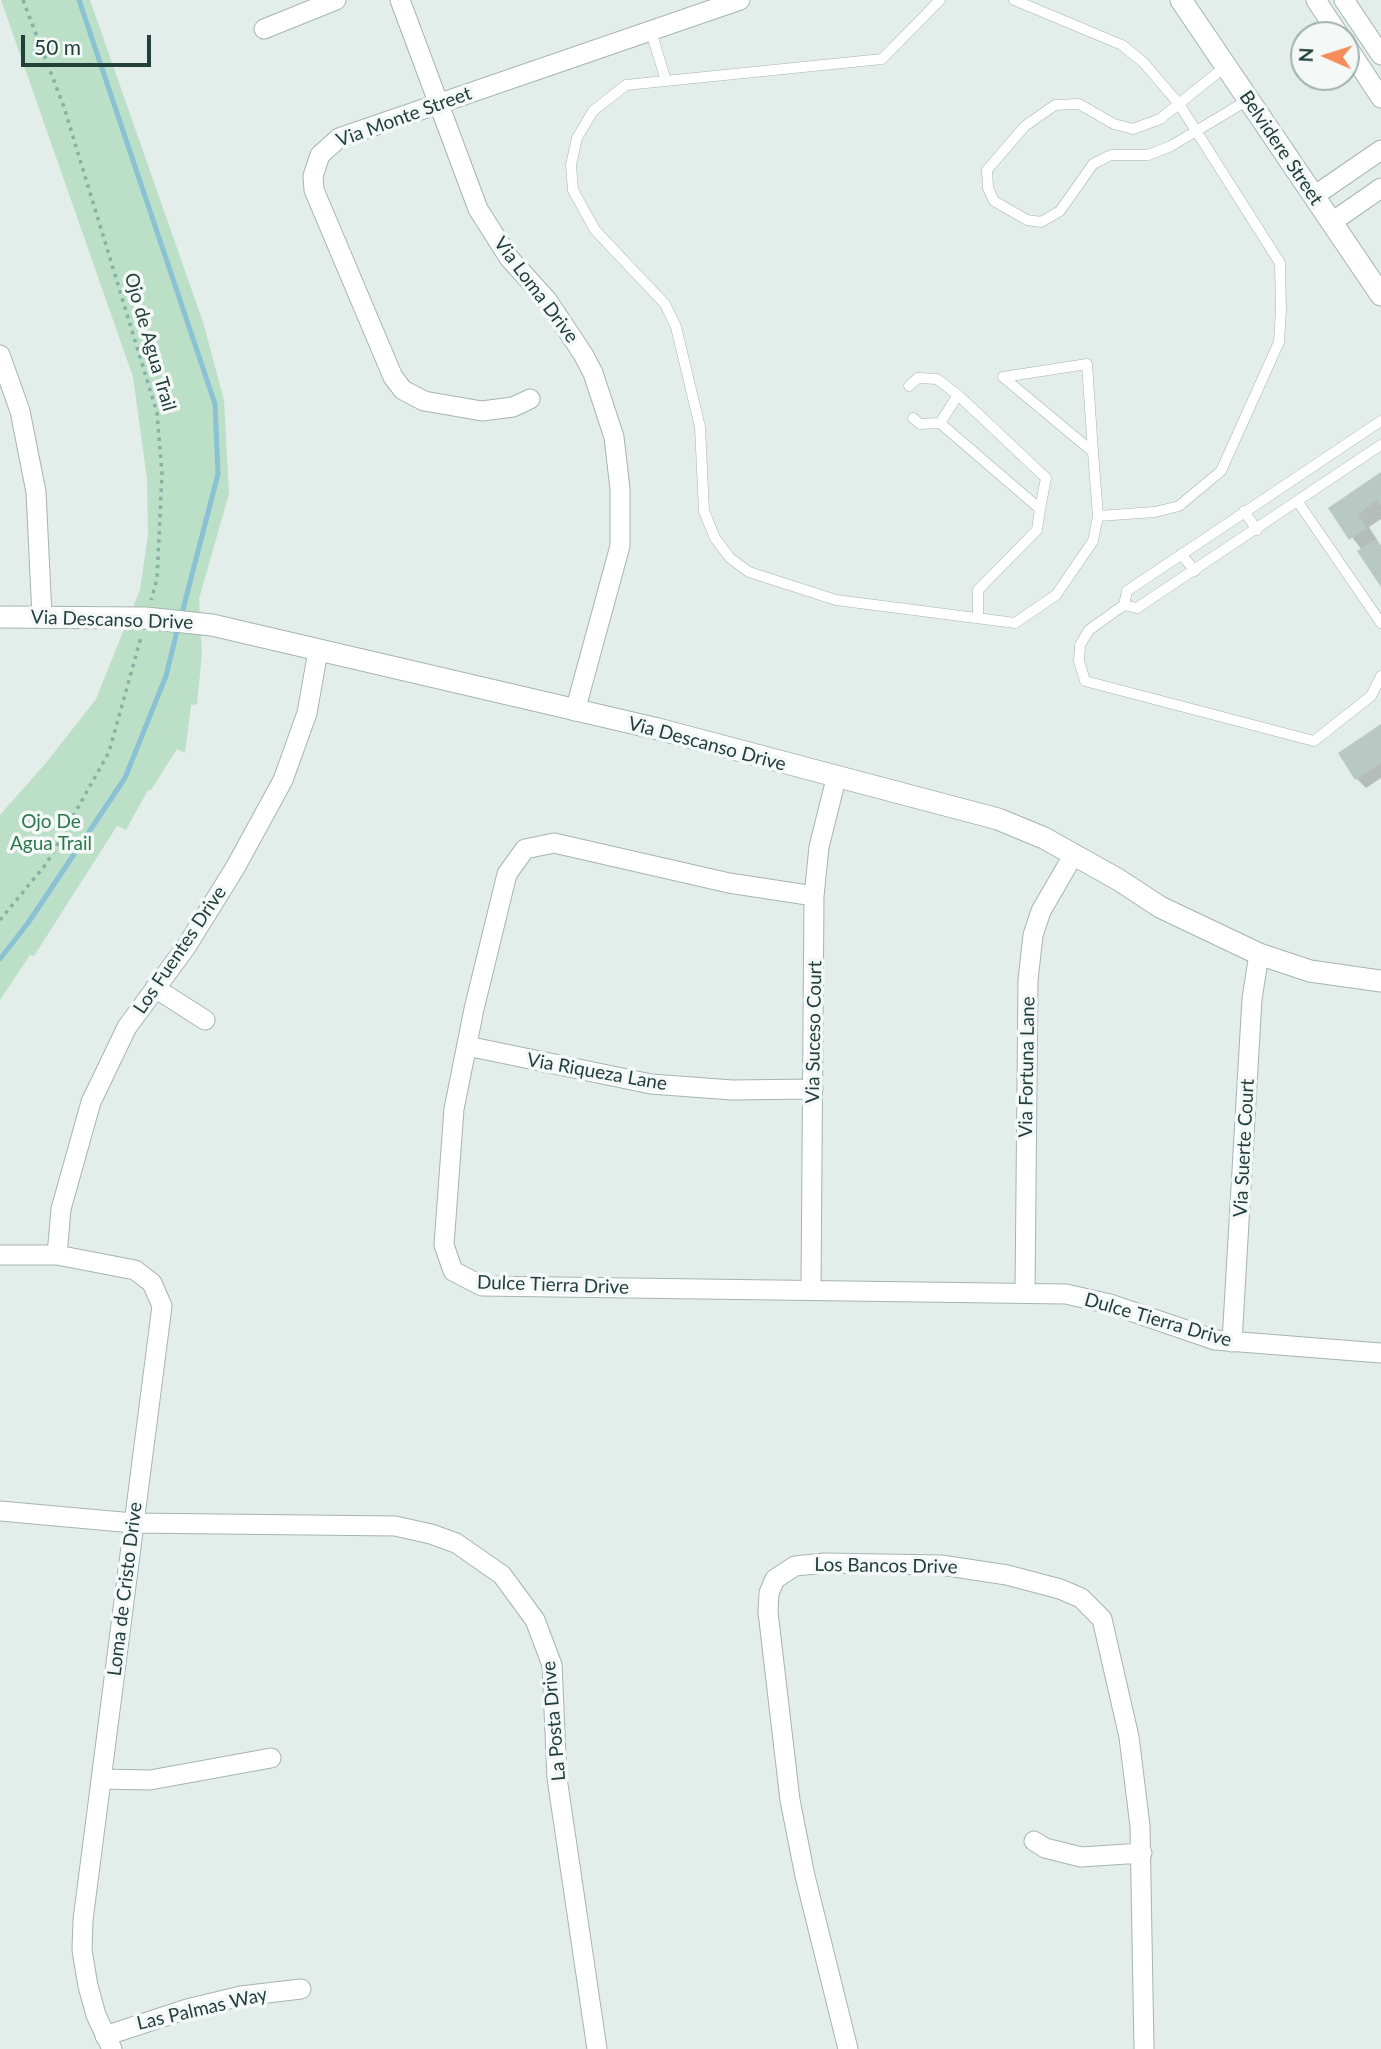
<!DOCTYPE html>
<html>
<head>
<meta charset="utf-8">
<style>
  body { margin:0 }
  #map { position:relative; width:1381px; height:2049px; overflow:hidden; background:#e3ede9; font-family:Lato,sans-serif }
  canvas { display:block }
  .north { position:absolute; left:1290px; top:21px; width:70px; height:70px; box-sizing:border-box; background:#f4f9f7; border:2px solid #a0afab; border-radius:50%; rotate:273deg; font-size:19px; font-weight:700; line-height:28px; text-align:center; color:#223f3a }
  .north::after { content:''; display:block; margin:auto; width:24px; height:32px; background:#f58c5a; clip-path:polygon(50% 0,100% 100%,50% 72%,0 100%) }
  .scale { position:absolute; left:21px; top:35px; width:130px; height:32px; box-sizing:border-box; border:4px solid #223f3a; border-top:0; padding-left:9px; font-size:21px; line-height:24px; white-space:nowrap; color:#223f3a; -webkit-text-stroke:5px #f4f9f7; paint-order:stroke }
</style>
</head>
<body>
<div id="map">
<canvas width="1381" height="2049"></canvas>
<div class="north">N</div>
<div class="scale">50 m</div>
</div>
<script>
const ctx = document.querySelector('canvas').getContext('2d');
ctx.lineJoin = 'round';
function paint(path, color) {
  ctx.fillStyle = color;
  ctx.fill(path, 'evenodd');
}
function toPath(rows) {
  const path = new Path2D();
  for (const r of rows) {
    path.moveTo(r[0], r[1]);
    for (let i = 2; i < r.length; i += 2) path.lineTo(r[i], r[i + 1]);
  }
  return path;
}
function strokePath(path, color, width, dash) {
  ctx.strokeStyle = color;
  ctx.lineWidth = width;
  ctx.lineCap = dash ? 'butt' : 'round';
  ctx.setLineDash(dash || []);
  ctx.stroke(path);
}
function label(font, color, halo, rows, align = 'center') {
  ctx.font = font + ' Lato,sans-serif';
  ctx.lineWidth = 7;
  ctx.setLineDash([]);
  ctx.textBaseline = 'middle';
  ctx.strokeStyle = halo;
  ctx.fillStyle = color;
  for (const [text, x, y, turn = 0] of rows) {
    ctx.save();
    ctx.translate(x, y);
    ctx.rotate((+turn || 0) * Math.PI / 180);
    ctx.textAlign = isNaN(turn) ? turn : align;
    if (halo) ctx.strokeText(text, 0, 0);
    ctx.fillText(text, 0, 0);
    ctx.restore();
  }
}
const green = toPath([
  [1,0,90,0,203,322,224,400,229,494,199,599,202,654,197,704,191,705,185,753,177,749,151,790,148,790,126,830,117,826,34,956,30,955,0,1000,0,815,46,763,96,699,140,590,148,535,147,479,133,377]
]);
const shadow = toPath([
  [1381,475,1381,519,1369,527,1381,546,1381,583,1362,550,1330,509],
  [1381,726,1381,778,1366,788,1357,779]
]);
const stream = toPath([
  [79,0,215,404,218,474,181,617],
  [0,959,28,923,125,778,166,676,178,627]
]);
const building = toPath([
  [1381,472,1381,506,1377,500,1358,514,1367,528,1349,540,1328,508],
  [1376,539,1381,546,1381,587,1357,551],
  [1381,724,1381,763,1355,780,1338,753]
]);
const path = toPath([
  [23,0,64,107,157,413,162,474,157,579,151,600],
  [0,920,47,863,109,752,141,637]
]);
const service = toPath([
  [940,0,882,59,626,85,593,111,577,138,571,165,573,190,595,230,665,304,676,327,700,427,704,511,715,538,730,558,749,572,836,600,1015,623,1056,595,1093,541,1098,516,1155,512,1179,506,1221,471,1279,342,1281,309,1280,263,1179,104,1143,62,1122,45,1014,0],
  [651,31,666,81],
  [1226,66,1160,119,1133,129,1114,124,1079,104,1055,105,1025,126,987,170,988,188,994,201,1027,220,1041,222,1060,211,1093,164,1111,155,1148,155,1171,146,1248,100],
  [909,386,918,378,937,379,958,395],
  [913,418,920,424,940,423],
  [1381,421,1127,591,1124,605,1089,630,1080,645,1079,661,1085,681,1314,741,1371,696,1381,676],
  [1093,452,1003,377,1087,364,1093,452,1098,516],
  [1298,502,1381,623],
  [1244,511,1257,530],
  [1181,554,1195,571],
  [1124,605,1137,608,1381,445],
  [978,618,978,590,1037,530,1040,509,1046,478,958,395,940,423,1040,509]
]);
const minor = toPath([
  [400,0,478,209,509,258,547,300,583,354,593,373,614,437,620,489,620,546,575,711],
  [1316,0,1339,35],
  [1344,0,1381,55],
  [264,29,336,0],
  [1346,45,1381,98],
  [1314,196,1381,150],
  [1332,222,1381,188],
  [0,355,20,411,36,492,42,616],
  [530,399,513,407,482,411,424,401,403,390,393,377,314,190,313,176,320,155,339,138,740,0],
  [814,896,729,883,554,843,525,849,507,874,474,1009,454,1109,444,1245,453,1271,482,1286,1066,1294,1110,1304,1215,1340,1381,1353],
  [155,988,205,1020],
  [467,1046,651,1084,732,1090,813,1089],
  [0,1255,57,1255,135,1270,152,1283,162,1306,83,1920,82,1950,88,1986,96,2015,112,2049],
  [57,1255,61,1209,91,1102,127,1027,186,947,235,868,283,780,307,713,318,651],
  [811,1288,814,896,819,847,836,779],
  [1025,1292,1028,980,1033,935,1041,911,1074,854],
  [1232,1342,1252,999,1259,954],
  [0,1511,133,1523,395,1526,431,1534,456,1543,502,1575,535,1620,552,1665,557,1778,597,2049],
  [101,1779,150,1780,271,1758],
  [1034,1841,1045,1848,1081,1857,1142,1853],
  [105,2036,187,2009,241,1996,301,1989],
  [848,2049,805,1876,790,1800,768,1612,769,1593,775,1579,795,1566,825,1563,941,1565,1007,1575,1060,1589,1081,1598,1102,1619,1129,1737,1140,1826,1144,2049]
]);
const tertiary = toPath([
  [1181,0,1381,295],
  [0,617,146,618,212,625,658,729,998,819,1044,838,1119,880,1160,907,1259,954,1310,971,1381,981]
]);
const streetNames = [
  ["Via Monte Street",404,117,-20],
  ["Belvidere Street",1281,148,56],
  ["Via Loma Drive",536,290,53],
  ["Ojo de Agua Trail",150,342,74],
  ["Via Descanso Drive",112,620,2],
  ["Via Descanso Drive",707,744,15],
  ["Los Fuentes Drive",180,950,-56],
  ["Via Suceso Court",814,1032,-89],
  ["Via Fortuna Lane",1027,1067,-89],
  ["Via Riqueza Lane",597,1072,10],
  ["Via Suerte Court",1244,1148,-87],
  ["Dulce Tierra Drive",553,1285,2],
  ["Dulce Tierra Drive",1158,1320,16],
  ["Los Bancos Drive",886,1566,1],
  ["Loma de Cristo Drive",125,1589,-83],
  ["La Posta Drive",554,1721,-95],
  ["Las Palmas Way",202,2009,-13]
];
const parkNames = [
  ["Ojo De",51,822],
  ["Agua Trail",51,844]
];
paint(green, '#bcdfc8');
paint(shadow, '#0003');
strokePath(stream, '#8ac2d3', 5);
paint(building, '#b8c8c3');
strokePath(service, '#a5b5b1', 11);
strokePath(minor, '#a5b5b1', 21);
strokePath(tertiary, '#a5b5b1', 23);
strokePath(path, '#83b2a6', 3.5, [3.5, 5]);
strokePath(service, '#fff', 10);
strokePath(minor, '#fff', 19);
strokePath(tertiary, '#fff', 21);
label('19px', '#223f3a', '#f4f9f7', streetNames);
label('19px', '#2b774e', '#f4f9f7', parkNames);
</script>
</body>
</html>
